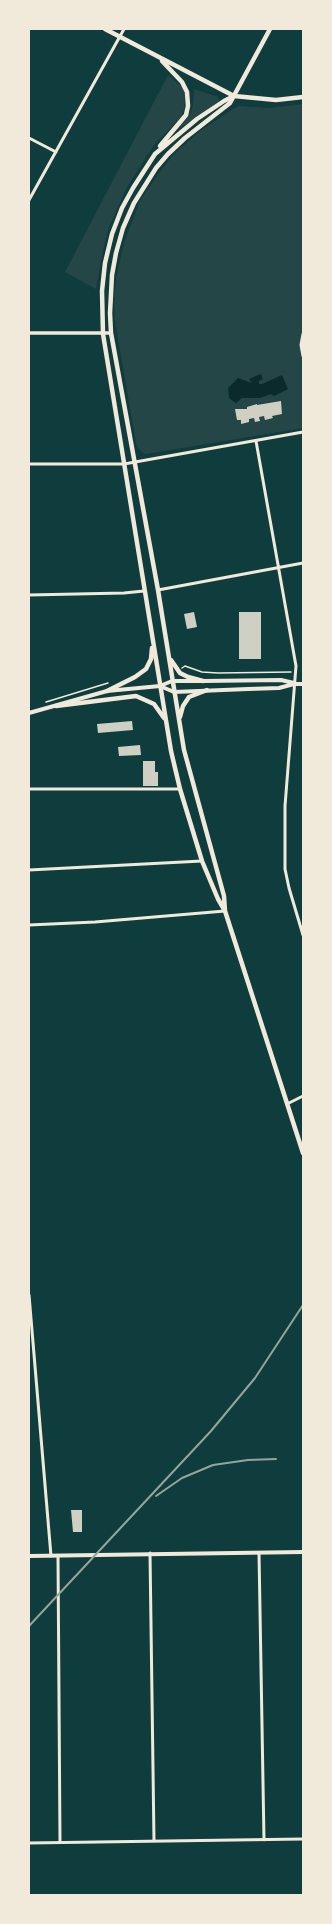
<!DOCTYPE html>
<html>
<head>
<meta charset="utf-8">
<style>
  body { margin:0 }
  #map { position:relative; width:332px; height:1924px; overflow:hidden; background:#0f3d3e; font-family:"Source Serif 4",serif }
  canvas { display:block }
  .frame { position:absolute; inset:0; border:30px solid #f1e9da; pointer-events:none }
</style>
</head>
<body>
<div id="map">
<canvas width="332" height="1924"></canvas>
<div class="frame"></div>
</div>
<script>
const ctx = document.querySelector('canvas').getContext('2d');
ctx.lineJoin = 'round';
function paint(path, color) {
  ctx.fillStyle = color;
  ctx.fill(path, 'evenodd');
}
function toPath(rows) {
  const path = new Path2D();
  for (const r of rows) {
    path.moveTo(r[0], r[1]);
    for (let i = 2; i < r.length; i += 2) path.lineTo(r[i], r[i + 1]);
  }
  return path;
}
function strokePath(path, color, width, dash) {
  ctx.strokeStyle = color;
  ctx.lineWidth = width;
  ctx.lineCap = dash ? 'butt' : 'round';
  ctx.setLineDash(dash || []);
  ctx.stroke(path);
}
const green = toPath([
  [168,75,182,87,185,95,184,110,181,117,154,145,127,187,109,227,103,250,96,289,65,272],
  [194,89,218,97,219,101,176,131,191,112,193,105],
  [303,104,303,428,146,454,143,453,138,448,136,443,115,321,114,301,116,278,124,243,140,201,157,176,172,156,200,131,233,109,239,106,269,108]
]);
const water = toPath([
  [261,374,263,379,259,381,259,384,262,384,282,375,288,389,274,396,271,394,260,398,242,398,236,403,229,398,228,388,238,378,252,383,249,379]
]);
const building = toPath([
  [281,401,282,414,272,416,273,418,265,420,264,416,259,417,260,421,255,422,254,418,249,419,249,422,241,424,241,420,237,420,235,409,247,409,247,407,257,404,257,405],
  [194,612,197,627,187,629,184,614],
  [239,612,261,612,261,659,239,659],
  [132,721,133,730,98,733,97,724],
  [140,745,141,755,119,756,118,747],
  [143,761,155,761,155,772,158,772,158,786,143,786],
  [71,1510,82,1510,82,1532,73,1532]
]);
const path = toPath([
  [182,668,185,666,202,672,218,673,291,672],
  [46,702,108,683]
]);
const minor = toPath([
  [29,138,56,152],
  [29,200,124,29],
  [303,334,301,345,303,356],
  [256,441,296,666,285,806,285,869,289,888,303,935],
  [29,464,124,464,303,432],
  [158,590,303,563],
  [29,595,124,593,144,591],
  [29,789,180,789],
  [29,870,202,861],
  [29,925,95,922,225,911],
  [287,1104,303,1096],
  [29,1295,51,1556],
  [150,1553,154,1841],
  [259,1553,264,1840],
  [58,1556,60,1842],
  [29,1843,303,1839]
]);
const tertiary = toPath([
  [29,333,111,333]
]);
const secondary = toPath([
  [160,686,172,681,203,681,281,680,294,683],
  [29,713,107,691,160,686,174,692,248,689,279,688,294,684,303,684],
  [29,1556,303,1552]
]);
const primary = toPath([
  [105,29,234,96,276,100,303,97],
  [270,29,230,103,185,138,168,154,156,168,134,203,123,228,116,253,112,275,110,313,111,333,158,590,184,750,224,896,225,911,303,1153],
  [160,146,186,115,188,106,187,92,182,82,162,61],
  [171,660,180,673,188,677,203,681],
  [107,691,135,677,146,669,151,659,152,648],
  [56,706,136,696,154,704,164,718],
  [180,717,183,706,189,697,207,690],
  [225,911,218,899,202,861,180,789,171,751,103,334,102,291,105,263,112,234,122,208,133,188,155,154,197,119,224,101,234,96]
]);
const rail = toPath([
  [156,1496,182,1478,213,1465,248,1460,276,1459],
  [29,1626,211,1431,255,1378,303,1305]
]);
paint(green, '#244646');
paint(water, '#0a2a2b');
paint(building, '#cfcfc3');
strokePath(path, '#f1e9da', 1.5);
strokePath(minor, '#f1e9da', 3);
strokePath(tertiary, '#f1e9da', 3.5);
strokePath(secondary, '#f1e9da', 4);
strokePath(primary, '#f1e9da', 4.5);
strokePath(rail, '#97a49c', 2);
</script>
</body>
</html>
